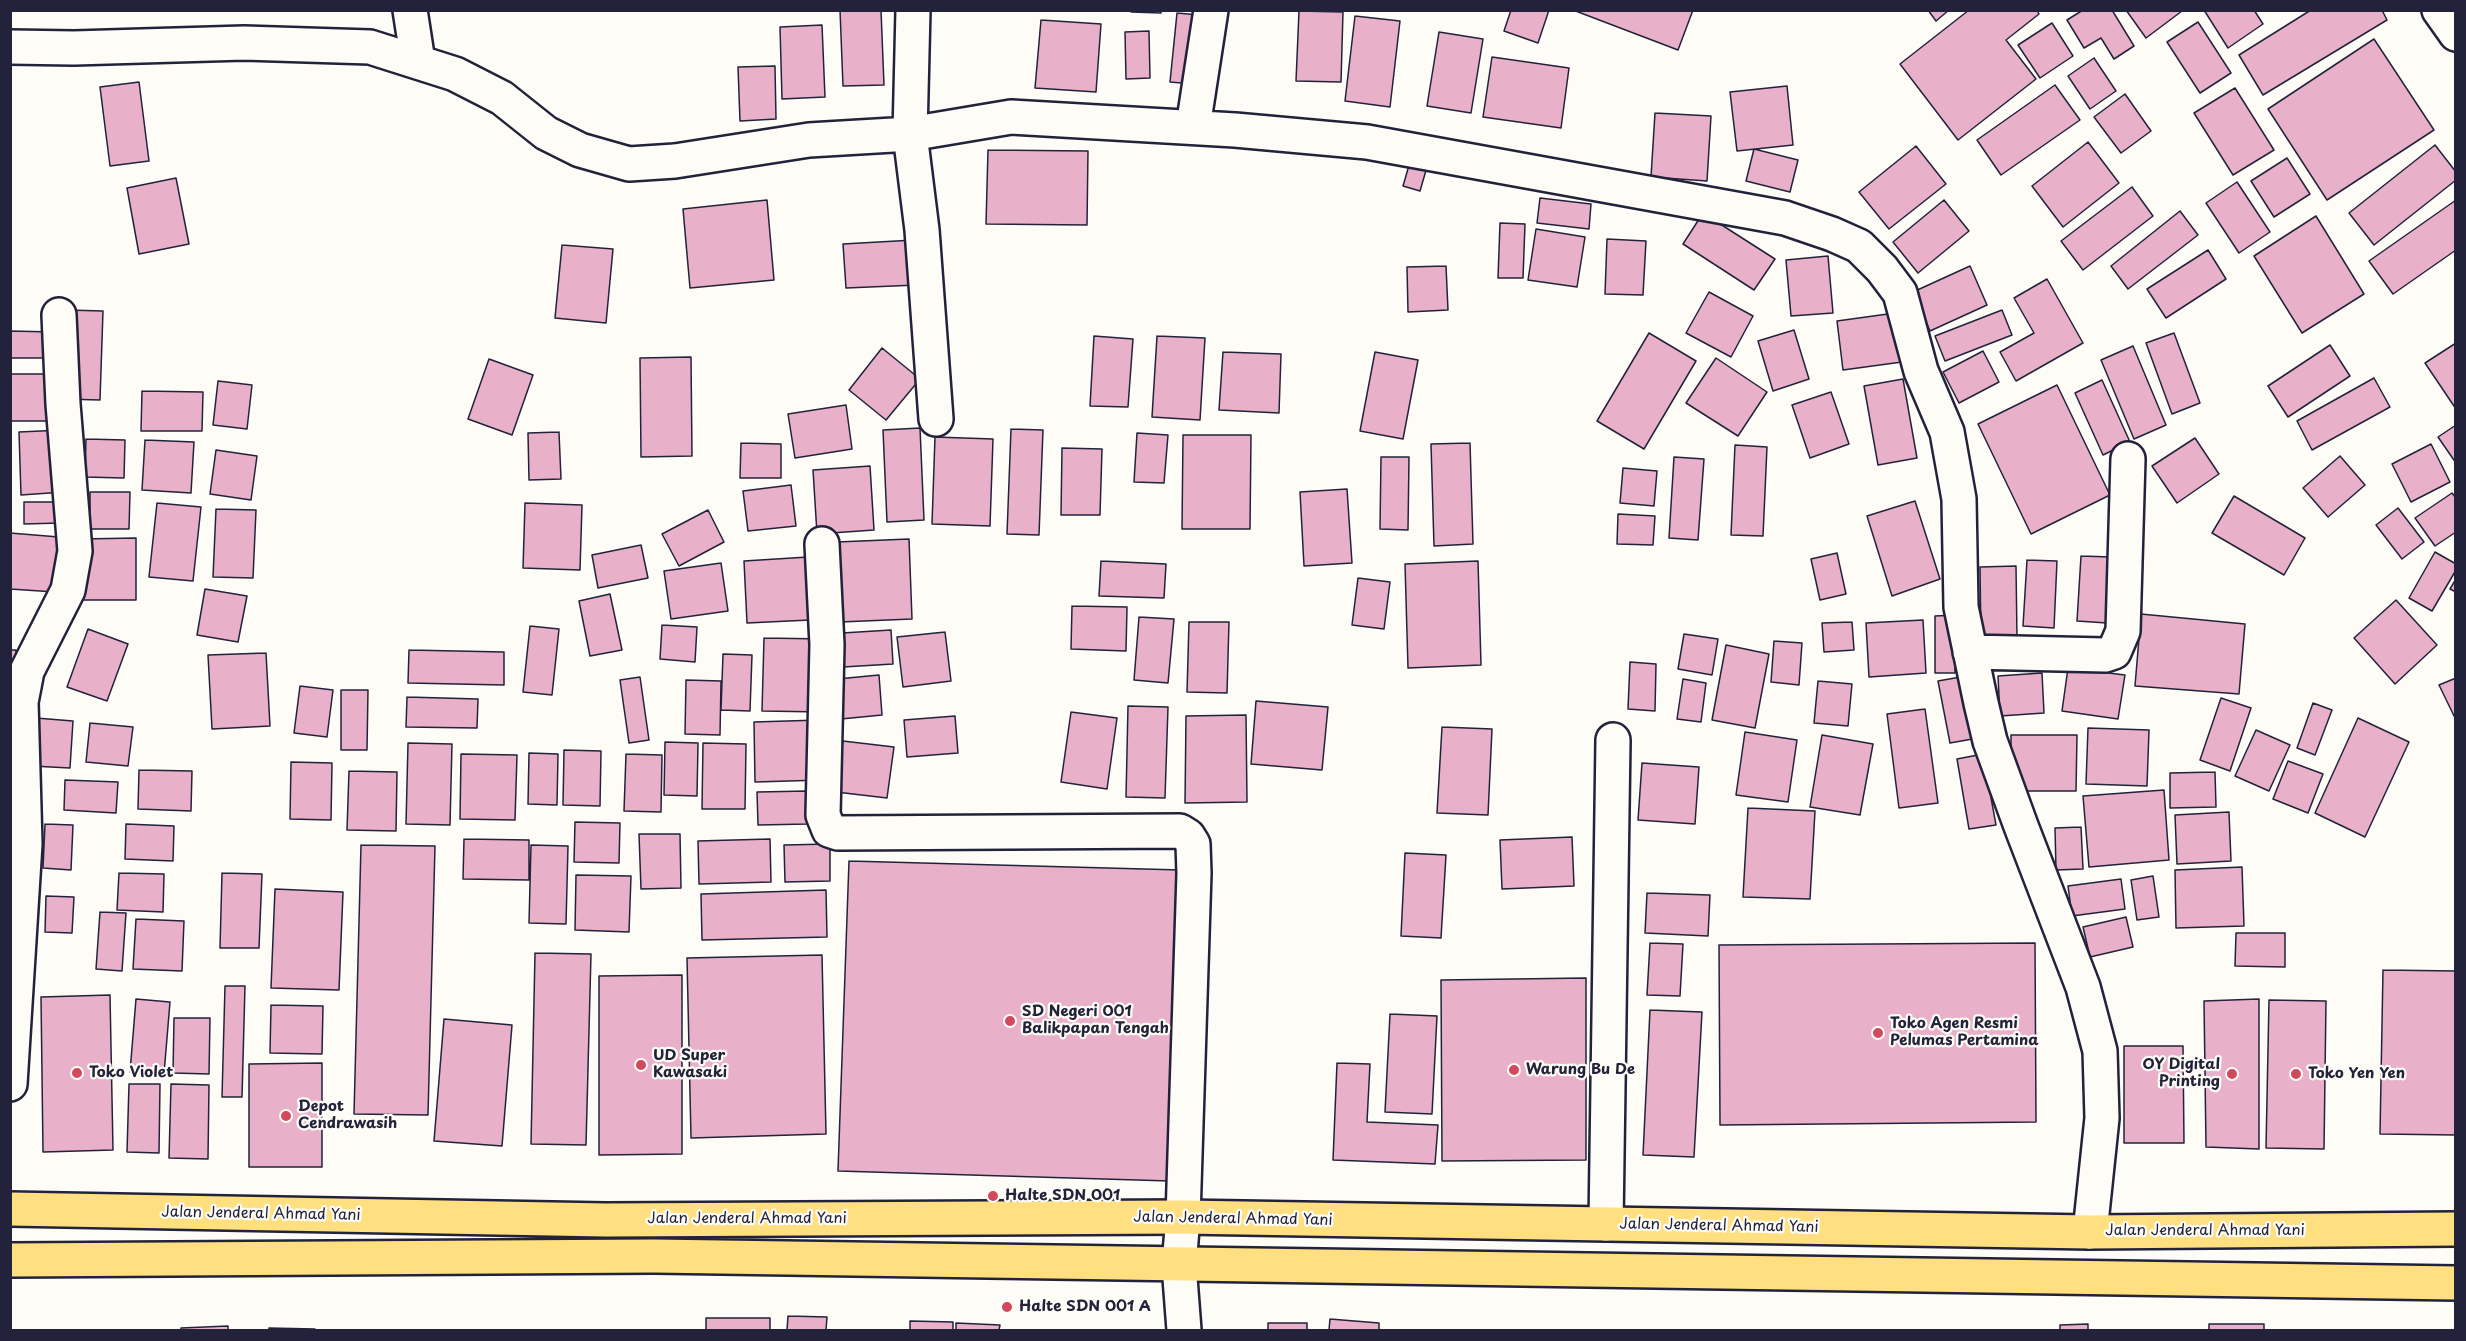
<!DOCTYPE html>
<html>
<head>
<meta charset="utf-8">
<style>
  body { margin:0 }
  #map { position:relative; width:2466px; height:1341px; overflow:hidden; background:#fdfcf7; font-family:"Playpen Sans",sans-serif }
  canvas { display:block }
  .frame { position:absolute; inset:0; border:12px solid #22223b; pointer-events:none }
</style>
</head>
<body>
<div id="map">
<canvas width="2466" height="1341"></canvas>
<div class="frame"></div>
</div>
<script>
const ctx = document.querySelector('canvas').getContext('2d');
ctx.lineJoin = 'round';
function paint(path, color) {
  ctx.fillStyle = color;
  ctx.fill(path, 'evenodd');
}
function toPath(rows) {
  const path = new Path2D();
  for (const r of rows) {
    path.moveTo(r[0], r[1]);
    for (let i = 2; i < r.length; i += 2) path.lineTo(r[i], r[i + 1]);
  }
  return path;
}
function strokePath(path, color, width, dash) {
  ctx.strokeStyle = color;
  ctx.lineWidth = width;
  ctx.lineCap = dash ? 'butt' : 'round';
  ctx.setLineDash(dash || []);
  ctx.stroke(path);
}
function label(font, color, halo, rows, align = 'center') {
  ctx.font = font + ' "Playpen Sans",sans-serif';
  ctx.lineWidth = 4.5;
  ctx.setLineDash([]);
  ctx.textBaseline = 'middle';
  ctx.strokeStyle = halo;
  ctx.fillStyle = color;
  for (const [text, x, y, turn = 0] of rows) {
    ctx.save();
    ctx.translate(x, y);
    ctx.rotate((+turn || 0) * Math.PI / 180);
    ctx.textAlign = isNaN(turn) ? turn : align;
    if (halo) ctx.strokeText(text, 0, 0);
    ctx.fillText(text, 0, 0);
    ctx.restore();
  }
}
const building = toPath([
  [840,10,881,10,884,85,843,86,840,10],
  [1131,10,1161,10,1161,13,1131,12,1131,10],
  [1511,10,1549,10,1538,43,1504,31,1511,10],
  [1573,10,1693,10,1678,50,1573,10],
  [1928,10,1949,10,1936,21,1928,10],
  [1969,10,2037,10,2039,14,2006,40,2036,79,1958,140,1900,64,1969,10],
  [2083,10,2112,10,2134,46,2114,59,2101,38,2084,48,2067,20,2083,10],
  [2126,10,2182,10,2182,11,2146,38,2126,10],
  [2204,10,2254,10,2263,24,2228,48,2204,10],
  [2311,10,2382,10,2387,20,2263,95,2239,55,2311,10],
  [1299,11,1343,12,1341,82,1296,81,1299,11],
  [1177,13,1199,15,1193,84,1170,82,1177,13],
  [1355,16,1400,21,1390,107,1345,101,1355,16],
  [1041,20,1101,24,1096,92,1035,88,1041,20],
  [2198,22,2231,73,2200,93,2167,42,2198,22],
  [2052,23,2073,56,2040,78,2018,45,2052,23],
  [822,25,825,97,782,99,780,27,822,25],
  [1149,31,1150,78,1126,79,1125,32,1149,31],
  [1439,32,1483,39,1471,113,1427,106,1439,32],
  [2374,39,2434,130,2327,200,2268,109,2374,39],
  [1492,57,1569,68,1561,128,1483,117,1492,57],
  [2094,58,2116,91,2090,109,2068,76,2094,58],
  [775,66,776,119,740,121,738,67,775,66],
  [139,82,149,161,110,166,100,87,139,82],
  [2055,85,2080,120,2001,175,1977,140,2055,85],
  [1787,86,1793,145,1737,151,1730,92,1787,86],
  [2235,88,2274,150,2233,175,2194,113,2235,88],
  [2125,94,2151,131,2121,153,2094,117,2125,94],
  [1655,113,1711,116,1707,181,1651,177,1655,113],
  [2088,142,2119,183,2063,227,2032,186,2088,142],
  [2435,145,2456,172,2456,180,2374,245,2349,213,2435,145],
  [1916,146,1946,184,1889,229,1859,192,1916,146],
  [1754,149,1798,160,1790,192,1746,181,1754,149],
  [988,150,1088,151,1087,225,986,224,988,150],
  [1412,155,1429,160,1420,191,1403,186,1412,155],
  [2287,158,2310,194,2274,217,2251,181,2287,158],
  [176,178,189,244,139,254,127,188,176,178],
  [2237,182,2270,232,2239,253,2206,203,2237,182],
  [2132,187,2153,216,2083,270,2061,241,2132,187],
  [1540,198,1591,204,1589,229,1537,223,1540,198],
  [767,200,774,280,690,288,683,209,767,200],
  [1944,200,1969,231,1918,273,1893,242,1944,200],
  [2456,200,2456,250,2393,294,2369,261,2456,200],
  [2180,211,2198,235,2128,289,2111,266,2180,211],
  [1703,213,1775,259,1754,290,1683,244,1703,213],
  [2316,216,2364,294,2302,333,2254,256,2316,216],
  [1500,223,1525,224,1523,278,1498,278,1500,223],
  [1536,229,1585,237,1577,287,1528,280,1536,229],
  [1607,239,1646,241,1643,295,1605,294,1607,239],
  [914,240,917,285,846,288,843,244,914,240],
  [562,245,613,249,606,323,555,318,562,245],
  [2208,250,2226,279,2166,318,2147,289,2208,250],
  [1828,256,1833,313,1791,316,1786,260,1828,256],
  [1446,266,1448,310,1408,312,1407,267,1446,266],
  [1970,266,1987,305,1930,331,1913,292,1970,266],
  [2047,279,2083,343,2016,381,2000,352,2034,333,2014,298,2047,279],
  [1709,292,1753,316,1731,357,1686,333,1709,292],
  [67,310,103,311,100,400,64,399,67,310],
  [2002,310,2012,335,1945,361,1935,336,2002,310],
  [1895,313,1902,362,1843,370,1837,321,1895,313],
  [1794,330,1809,379,1773,391,1758,341,1794,330],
  [10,331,54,332,54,358,10,358,10,331],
  [1649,333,1696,361,1644,449,1597,421,1649,333],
  [2174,333,2200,403,2172,414,2146,343,2174,333],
  [1094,336,1133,339,1128,407,1090,406,1094,336],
  [1157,336,1205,338,1200,420,1152,417,1157,336],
  [2456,343,2456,409,2425,363,2456,343],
  [2330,345,2350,376,2288,417,2268,386,2330,345],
  [2133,346,2166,425,2134,439,2101,360,2133,346],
  [882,348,920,379,886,420,849,390,882,348],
  [1983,351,1999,382,1959,403,1943,372,1983,351],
  [1223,352,1281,354,1279,413,1219,410,1223,352],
  [1375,352,1418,360,1403,439,1360,431,1375,352],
  [691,357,692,456,641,457,640,358,691,357],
  [1716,358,1767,392,1738,436,1686,403,1716,358],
  [489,359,533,375,512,435,468,419,489,359],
  [10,374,53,374,53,421,10,421,10,374],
  [2374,378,2390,407,2312,450,2297,421,2374,378],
  [1903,379,1917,458,1878,465,1864,386,1903,379],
  [2102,380,2130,442,2103,455,2075,393,2102,380],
  [218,381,252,385,247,429,213,425,218,381],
  [2057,385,2110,495,2031,534,1978,424,2057,385],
  [142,391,203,392,202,431,141,431,142,391],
  [1831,392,1849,444,1810,458,1792,405,1831,392],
  [846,405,852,449,795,458,788,414,846,405],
  [2456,425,2456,463,2438,437,2456,425],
  [920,428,924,520,887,522,883,430,920,428],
  [1011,429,1043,430,1039,535,1007,534,1011,429],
  [62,430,64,492,21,495,19,432,62,430],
  [559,432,561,479,529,480,528,433,559,432],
  [1137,433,1168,435,1164,483,1134,482,1137,433],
  [1183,435,1251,435,1250,529,1182,529,1183,435],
  [935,437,993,439,990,526,932,524,935,437],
  [2195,438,2219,474,2177,503,2152,466,2195,438],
  [86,439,125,440,124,478,85,477,86,439],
  [145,440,194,442,191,493,142,490,145,440],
  [741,443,781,444,781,478,740,478,741,443],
  [1470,443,1473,544,1434,546,1431,444,1470,443],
  [2431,444,2450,482,2411,502,2392,464,2431,444],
  [1735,445,1767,447,1763,536,1731,535,1735,445],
  [1062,448,1102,449,1100,515,1061,515,1062,448],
  [216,450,257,456,251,500,210,494,216,450],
  [2340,456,2365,485,2328,517,2303,488,2340,456],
  [1381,457,1409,457,1408,530,1380,529,1381,457],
  [1674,457,1704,459,1698,540,1669,538,1674,457],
  [870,466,874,530,817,534,813,470,870,466],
  [1623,468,1657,471,1654,506,1620,503,1623,468],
  [791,485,796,526,748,531,743,491,791,485],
  [1347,489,1352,563,1304,566,1300,492,1347,489],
  [90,492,130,492,129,529,90,529,90,492],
  [2452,493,2456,498,2456,532,2435,546,2415,518,2452,493],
  [2234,496,2305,538,2284,575,2212,533,2234,496],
  [1915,501,1940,579,1892,596,1867,516,1915,501],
  [24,502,61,502,60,523,24,524,24,502],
  [157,503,201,507,193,581,149,577,157,503],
  [525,503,582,505,580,570,523,568,525,503],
  [2398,508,2424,542,2402,559,2376,525,2398,508],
  [216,509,256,510,253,578,213,577,216,509],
  [708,510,724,542,679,566,662,534,708,510],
  [1618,514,1655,516,1653,545,1617,544,1618,514],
  [10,533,59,537,55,592,10,589,10,533],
  [136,538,136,600,81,600,81,539,136,538],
  [909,539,912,619,840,622,837,542,909,539],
  [641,545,648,578,598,588,592,555,641,545],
  [2435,552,2456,564,2456,570,2432,611,2409,598,2435,552],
  [1837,553,1846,594,1820,600,1811,559,1837,553],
  [2081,556,2111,557,2107,623,2077,621,2081,556],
  [808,557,810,620,747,623,744,561,808,557],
  [2027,560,2057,561,2054,628,2023,626,2027,560],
  [1101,561,1166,564,1164,598,1099,596,1101,561],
  [1478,561,1481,665,1408,668,1405,564,1478,561],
  [721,563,728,611,671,619,664,571,721,563],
  [2016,566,2017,638,1981,639,1980,567,2016,566],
  [1358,578,1390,582,1384,629,1352,625,1358,578],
  [2456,579,2456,592,2450,589,2456,579],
  [205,589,247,596,238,642,197,635,205,589],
  [610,594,622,650,590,656,579,601,610,594],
  [2396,600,2437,645,2395,684,2354,638,2396,600],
  [1072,606,1127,607,1126,651,1071,649,1072,606],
  [2141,614,2245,624,2239,694,2135,686,2141,614],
  [1955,615,1955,673,1935,673,1935,616,1955,615],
  [1139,617,1174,619,1168,683,1134,680,1139,617],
  [1923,620,1926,673,1869,677,1866,623,1923,620],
  [1189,622,1229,622,1227,693,1187,692,1189,622],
  [1852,622,1854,650,1824,652,1822,623,1852,622],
  [662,625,697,627,695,662,660,659,662,625],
  [530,626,559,629,552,695,523,692,530,626],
  [88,629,128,644,107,701,67,687,88,629],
  [891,630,893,664,843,667,842,633,891,630],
  [945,632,951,681,903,687,897,637,945,632],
  [1684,634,1718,639,1712,675,1678,669,1684,634],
  [764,638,824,639,823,712,762,711,764,638],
  [1774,641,1802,643,1799,685,1771,682,1774,641],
  [1726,645,1769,654,1755,728,1712,720,1726,645],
  [10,650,16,650,15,709,10,708,10,650],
  [409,650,504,652,504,685,408,683,409,650],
  [266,653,270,726,212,729,208,655,266,653],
  [723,654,752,655,750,711,721,710,723,654],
  [1630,662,1656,664,1655,711,1628,709,1630,662],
  [2068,668,2125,675,2118,719,2062,711,2068,668],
  [2042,673,2044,713,2000,716,1998,676,2042,673],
  [879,675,882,715,841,719,837,679,879,675],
  [1966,676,1978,738,1950,743,1938,681,1966,676],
  [640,677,649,740,629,743,620,680,640,677],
  [2456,678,2456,720,2439,685,2456,678],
  [1683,679,1706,683,1701,722,1677,719,1683,679],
  [686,680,721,681,720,735,685,734,686,680],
  [1818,681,1852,684,1848,726,1814,723,1818,681],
  [300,686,333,690,327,737,294,733,300,686],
  [341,690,368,690,367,750,341,750,341,690],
  [407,697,478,699,477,728,406,727,407,697],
  [2221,698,2251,708,2230,771,2200,760,2221,698],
  [1256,701,1328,707,1322,770,1251,764,1256,701],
  [2313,703,2332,710,2315,755,2297,748,2313,703],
  [1128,706,1168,707,1165,798,1126,797,1128,706],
  [1925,709,1938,803,1899,808,1887,714,1925,709],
  [1071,712,1117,718,1107,789,1061,782,1071,712],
  [1246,715,1247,802,1185,803,1186,716,1246,715],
  [955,716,958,753,907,757,904,720,955,716],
  [36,718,73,721,70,768,32,766,36,718],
  [2358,718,2409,742,2365,837,2315,813,2358,718],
  [820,720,822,780,755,782,754,722,820,720],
  [90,723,133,727,128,766,86,762,90,723],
  [1442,727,1492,729,1488,815,1437,813,1442,727],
  [2088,728,2149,730,2147,786,2086,784,2088,728],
  [2256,730,2290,745,2269,791,2235,776,2256,730],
  [1745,732,1797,740,1788,802,1736,795,1745,732],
  [1822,735,1873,744,1860,815,1810,807,1822,735],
  [2011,735,2077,735,2076,791,2011,791,2011,735],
  [843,741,894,747,887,798,836,792,843,741],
  [665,742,698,743,697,796,664,795,665,742],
  [408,743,452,744,450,825,406,824,408,743],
  [703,743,746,744,745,809,702,809,703,743],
  [564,750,601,751,600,806,563,805,564,750],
  [529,753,558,754,557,805,528,804,529,753],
  [461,754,517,755,515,820,460,819,461,754],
  [626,754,662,755,661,812,624,811,626,754],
  [1983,754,1996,825,1969,829,1957,759,1983,754],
  [2288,761,2323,774,2308,813,2273,799,2288,761],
  [291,762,332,763,331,820,290,819,291,762],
  [1642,763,1699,767,1695,824,1638,820,1642,763],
  [139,770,192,771,191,811,138,809,139,770],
  [349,771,397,772,396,831,347,830,349,771],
  [2215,772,2216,807,2170,808,2170,773,2215,772],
  [65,780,118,782,116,813,64,810,65,780],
  [2164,790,2169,860,2089,867,2083,796,2164,790],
  [808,791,808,824,758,825,757,792,808,791],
  [1748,808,1815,811,1810,899,1743,897,1748,808],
  [2229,812,2231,861,2177,864,2175,815,2229,812],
  [575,822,620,823,619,863,574,862,575,822],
  [45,824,73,825,71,870,43,868,45,824],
  [126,824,174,826,173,861,125,859,126,824],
  [2081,827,2083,869,2056,870,2055,828,2081,827],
  [639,834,680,834,681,888,641,889,639,834],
  [1572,837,1574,886,1502,889,1500,840,1572,837],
  [464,839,529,840,529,880,463,879,464,839],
  [770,839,771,882,699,884,698,841,770,839],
  [830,844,830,881,785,882,784,845,830,844],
  [361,845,435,846,428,1115,354,1114,361,845],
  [531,845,568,846,566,924,529,923,531,845],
  [1405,853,1446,855,1441,938,1401,936,1405,853],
  [849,861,1181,870,1170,1181,838,1171,849,861],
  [2242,867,2244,926,2176,928,2175,870,2242,867],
  [119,873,164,874,163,912,117,910,119,873],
  [222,873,262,874,259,948,220,948,222,873],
  [576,875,631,876,629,932,575,930,576,875],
  [2153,876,2159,917,2137,920,2131,880,2153,876],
  [2121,879,2125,909,2072,916,2068,886,2121,879],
  [275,889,343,892,339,990,271,988,275,889],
  [826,890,827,937,702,940,701,894,826,890],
  [1647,893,1710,895,1708,936,1645,933,1647,893],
  [46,896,74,897,72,933,45,932,46,896],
  [100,912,126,913,122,971,96,969,100,912],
  [2126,917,2133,947,2090,957,2083,927,2126,917],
  [136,919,184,921,182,971,133,969,136,919],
  [2236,933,2285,933,2285,967,2235,966,2236,933],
  [1650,943,1683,944,1680,996,1647,995,1650,943],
  [2035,943,2036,1122,1720,1125,1719,945,2035,943],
  [535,953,591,954,586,1145,531,1144,535,953],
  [822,955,826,1134,691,1138,687,958,822,955],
  [2383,970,2456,971,2456,1135,2380,1134,2383,970],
  [682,975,682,1154,599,1155,599,976,682,975],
  [1586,978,1586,1160,1442,1161,1441,980,1586,978],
  [225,986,245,986,242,1097,222,1097,225,986],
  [110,995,113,1150,43,1152,41,997,110,995],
  [136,999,170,1002,164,1074,130,1072,136,999],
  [2259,999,2259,1149,2206,1147,2204,1001,2259,999],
  [2269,1000,2326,1001,2324,1149,2266,1148,2269,1000],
  [271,1005,323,1006,322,1054,270,1053,271,1005],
  [1650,1010,1702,1012,1694,1157,1643,1155,1650,1010],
  [1390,1014,1437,1016,1432,1114,1385,1112,1390,1014],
  [174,1018,210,1018,209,1074,173,1073,174,1018],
  [444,1019,512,1025,502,1146,434,1141,444,1019],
  [2124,1046,2183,1046,2184,1143,2124,1143,2124,1046],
  [322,1063,322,1167,249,1167,249,1064,322,1063],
  [1337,1063,1370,1064,1367,1122,1438,1125,1435,1164,1333,1160,1337,1063],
  [129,1084,160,1084,159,1153,127,1152,129,1084],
  [171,1084,209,1085,208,1159,169,1158,171,1084],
  [788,1316,827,1317,826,1330,787,1330,788,1316],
  [706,1318,770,1318,770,1330,706,1330,706,1318],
  [1330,1319,1379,1323,1379,1330,1329,1330,1330,1319],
  [910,1321,953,1322,953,1330,910,1330,910,1321],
  [956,1323,1000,1325,999,1330,956,1330,956,1323],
  [1268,1323,1307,1323,1307,1330,1268,1330,1268,1323],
  [2088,1324,2088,1330,2060,1330,2060,1325,2088,1324],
  [2209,1324,2264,1324,2264,1330,2209,1330,2209,1324],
  [228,1326,228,1330,181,1330,181,1328,228,1326],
  [269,1328,315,1329,315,1330,269,1330,269,1328]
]);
const minor = toPath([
  [410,10,418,62],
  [913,10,910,134,922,230,936,419],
  [2439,10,2456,34],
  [10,47,74,48,244,43,370,47,455,74,502,98,546,133,580,150,629,164,675,161,809,140,910,134,1011,117,1235,130,1367,142,1785,218,1832,234,1859,246,1882,269,1900,293,1921,371,1947,432,1959,499,1961,607,1981,703,1990,741,2021,826,2083,987,2100,1051,2102,1118,2090,1232],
  [1193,127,1211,10],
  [822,544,827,645,823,815,829,830,838,833,1180,831,1188,836,1193,844,1194,873,1183,1217,1179,1265,1184,1330],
  [1970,652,2105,655,2114,652,2123,631,2128,459],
  [10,1084,25,844,21,702,27,671,68,590,75,551,63,404,59,315],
  [1606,1224,1613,740]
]);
const major = toPath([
  [10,1209,606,1220,1183,1217,2090,1232,2456,1229],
  [10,1260,654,1256,2456,1283]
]);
const markers = [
  [1010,1021,6,"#d1495b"],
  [1878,1033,6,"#d1495b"],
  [641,1065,6,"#d1495b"],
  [1514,1070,6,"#d1495b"],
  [77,1073,6,"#d1495b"],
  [2232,1074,6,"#d1495b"],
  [2296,1074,6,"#d1495b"],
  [286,1116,6,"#d1495b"],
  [993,1196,6,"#d1495b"],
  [1007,1307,6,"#d1495b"]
];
const poiNames = [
  ["SD Negeri 001",1022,1012],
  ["Balikpapan Tengah",1022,1029],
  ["Toko Agen Resmi",1890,1024],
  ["Pelumas Pertamina",1890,1041],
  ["UD Super",653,1056],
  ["Kawasaki",653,1073],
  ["OY Digital",2220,1065,"right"],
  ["Printing",2220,1082,"right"],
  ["Warung Bu De",1526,1070],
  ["Toko Violet",89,1073],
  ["Toko Yen Yen",2308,1074],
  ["Depot",298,1107],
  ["Cendrawasih",298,1124],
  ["Halte SDN 001",1005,1196],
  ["Halte SDN 001 A",1019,1307]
];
const streetNames = [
  ["Jalan Jenderal Ahmad Yani",261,1214,1],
  ["Jalan Jenderal Ahmad Yani",747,1219],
  ["Jalan Jenderal Ahmad Yani",1233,1219,1],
  ["Jalan Jenderal Ahmad Yani",1719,1226,1],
  ["Jalan Jenderal Ahmad Yani",2205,1231]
];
paint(building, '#e8b1c9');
strokePath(building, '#22223b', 1.5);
strokePath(minor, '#22223b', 38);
strokePath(major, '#22223b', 38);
strokePath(minor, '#fdfcf7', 33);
strokePath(major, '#ffdf80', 33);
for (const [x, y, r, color] of markers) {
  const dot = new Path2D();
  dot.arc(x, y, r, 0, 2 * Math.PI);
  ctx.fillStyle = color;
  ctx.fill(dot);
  strokePath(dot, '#fdfcf7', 2);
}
label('bold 15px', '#22223b', '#fdfcf7', poiNames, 'left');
label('15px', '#22223b', '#fdfcf7', streetNames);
</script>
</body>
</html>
